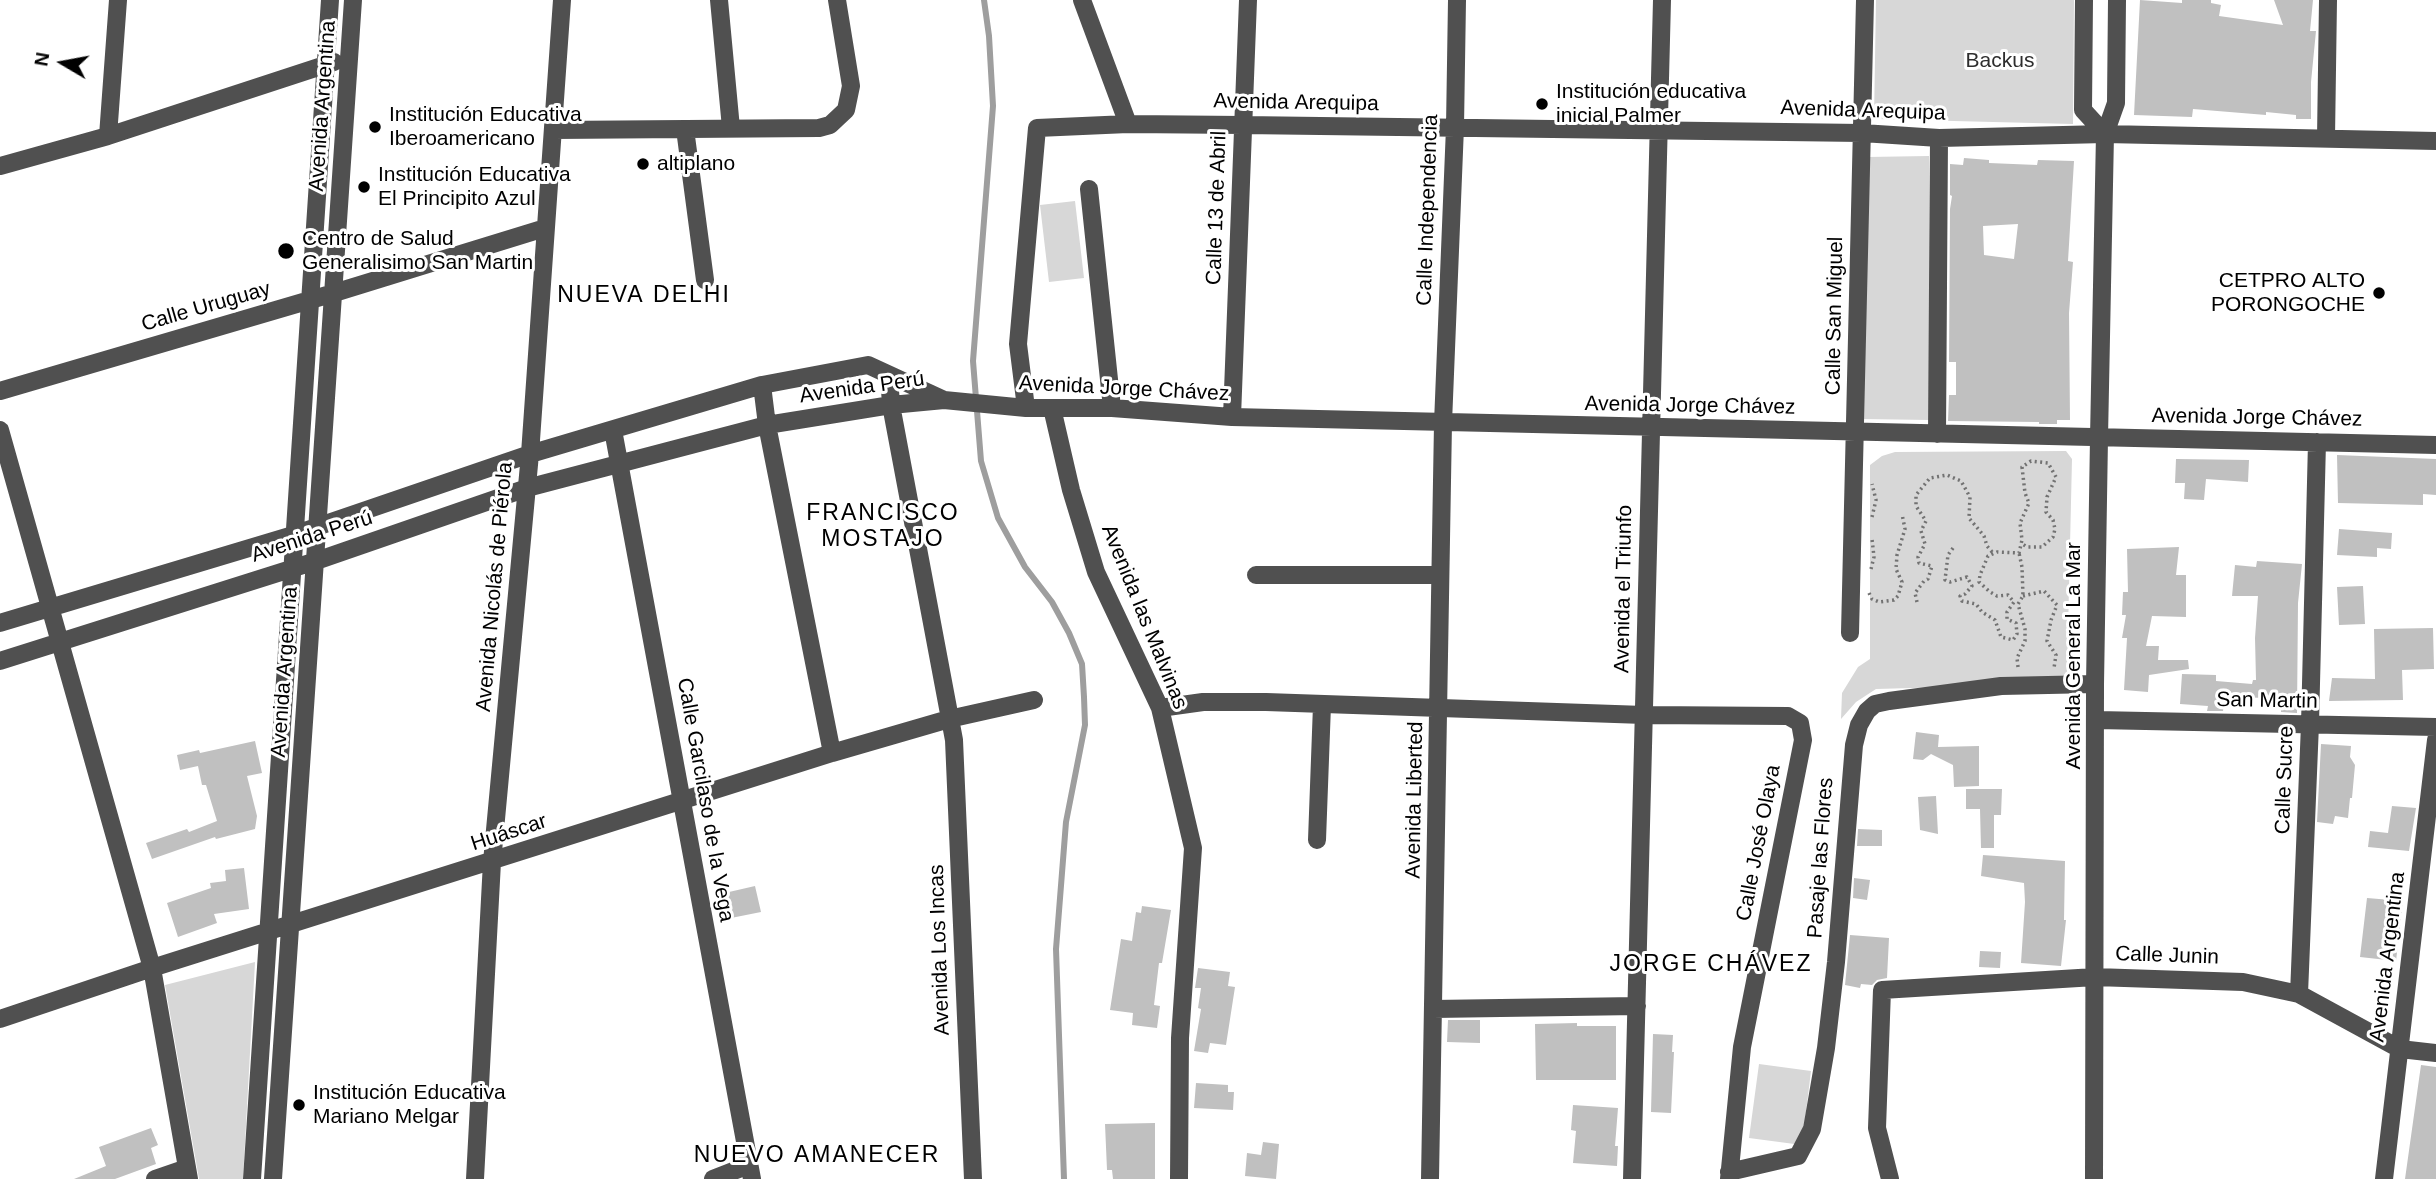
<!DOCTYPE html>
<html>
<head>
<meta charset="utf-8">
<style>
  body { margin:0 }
  #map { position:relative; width:2436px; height:1179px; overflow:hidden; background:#fff; font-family:Helvetica,sans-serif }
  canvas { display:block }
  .north { position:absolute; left:28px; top:28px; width:70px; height:70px; -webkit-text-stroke:5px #fff; paint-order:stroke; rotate:280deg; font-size:19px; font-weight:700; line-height:28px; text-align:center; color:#000 }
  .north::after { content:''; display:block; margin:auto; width:24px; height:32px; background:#000; clip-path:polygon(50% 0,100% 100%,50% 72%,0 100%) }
</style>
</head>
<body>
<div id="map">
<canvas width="2436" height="1179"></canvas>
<div class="north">N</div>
</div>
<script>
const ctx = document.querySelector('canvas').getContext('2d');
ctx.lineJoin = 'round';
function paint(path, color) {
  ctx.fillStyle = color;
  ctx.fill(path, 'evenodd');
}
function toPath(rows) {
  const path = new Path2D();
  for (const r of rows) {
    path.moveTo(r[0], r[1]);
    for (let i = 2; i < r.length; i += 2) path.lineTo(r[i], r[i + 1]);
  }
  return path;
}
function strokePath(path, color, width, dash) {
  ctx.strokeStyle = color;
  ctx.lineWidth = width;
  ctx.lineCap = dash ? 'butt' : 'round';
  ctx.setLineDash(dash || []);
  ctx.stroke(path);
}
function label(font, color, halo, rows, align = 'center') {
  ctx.font = font + ' Helvetica,sans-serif';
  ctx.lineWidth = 6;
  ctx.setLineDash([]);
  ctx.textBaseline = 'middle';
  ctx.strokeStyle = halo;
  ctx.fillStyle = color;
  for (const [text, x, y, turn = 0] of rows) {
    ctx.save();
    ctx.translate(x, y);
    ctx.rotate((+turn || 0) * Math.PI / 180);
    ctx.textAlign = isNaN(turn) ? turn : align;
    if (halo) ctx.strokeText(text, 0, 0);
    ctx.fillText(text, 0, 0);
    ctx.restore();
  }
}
const green = toPath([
  [1876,0,2074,0,2073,124,1874,119],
  [1929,156,1930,420,1861,419,1867,157],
  [1075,201,1084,278,1049,282,1040,205],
  [2066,451,2072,459,2067,675,2058,684,1876,689,1856,702,1841,719,1842,693,1858,667,1870,659,1870,465,1882,456,1895,452],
  [255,962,243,1179,199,1179,165,985],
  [1759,1064,1811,1071,1802,1145,1749,1138]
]);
const stream = toPath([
  [984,0,989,36,993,106,973,361,981,461,998,518,1025,567,1052,602,1069,633,1082,664,1084,697,1085,725,1066,822,1056,949,1064,1179]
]);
const building = toPath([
  [2140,0,2182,3,2182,0,2211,0,2211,3,2221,5,2219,16,2283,25,2274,0,2313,0,2310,31,2316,31,2311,82,2311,119,2296,119,2296,115,2266,112,2266,115,2193,109,2192,117,2134,115],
  [1964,158,1989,160,1989,163,2037,165,2038,160,2074,161,2068,261,2073,262,2069,313,2070,420,2057,420,2057,424,2039,424,2039,422,1948,421,1949,395,1956,395,1956,362,1949,362,1950,209,1952,196,1950,195,1950,164,1963,165],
  [2018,224,2014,259,1984,255,1983,226],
  [2337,455,2436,459,2436,495,2423,494,2423,505,2338,503],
  [2176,459,2249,460,2248,482,2206,479,2204,500,2184,499,2185,483,2175,483],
  [2339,529,2392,533,2391,549,2377,548,2377,557,2337,555],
  [2179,547,2176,575,2186,575,2186,617,2152,616,2146,646,2159,646,2158,660,2188,660,2189,669,2149,675,2148,692,2124,690,2127,638,2122,638,2126,615,2122,615,2123,592,2128,592,2127,549],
  [2257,561,2302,564,2298,603,2297,713,2281,712,2281,699,2225,696,2223,711,2207,711,2208,706,2180,704,2182,674,2216,675,2216,681,2252,684,2253,680,2256,680,2255,638,2258,596,2232,596,2235,565,2256,567],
  [2363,586,2365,624,2339,625,2337,587],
  [2433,628,2434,669,2402,670,2403,700,2329,701,2332,678,2375,679,2374,629],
  [1916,732,1939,735,1938,747,1979,746,1979,786,1954,787,1953,765,1931,754,1923,760,1913,759],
  [255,741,262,773,247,776,257,816,255,829,216,839,215,837,152,859,146,843,187,829,189,832,217,821,206,785,202,785,198,766,180,770,177,755,199,750,200,753],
  [2321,744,2351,746,2350,757,2355,765,2352,798,2350,798,2348,818,2335,816,2333,824,2317,822],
  [1966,789,2002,789,2001,815,1994,815,1994,848,1981,848,1980,809,1966,809],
  [1936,796,1938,834,1920,830,1918,797],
  [2392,806,2416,808,2409,851,2368,847,2370,831,2388,833],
  [1858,829,1882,830,1882,846,1857,846],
  [1983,855,2065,861,2064,920,2066,920,2061,966,2021,963,2025,902,2024,883,1981,876],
  [244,868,249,909,214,914,217,923,178,937,167,903,211,888,210,883,226,881,225,870],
  [1854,878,1870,880,1867,900,1853,898],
  [755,886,761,912,721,920,716,895],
  [2367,898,2403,901,2396,961,2360,957],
  [1142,906,1171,910,1162,963,1159,963,1154,1005,1160,1006,1157,1028,1132,1025,1133,1013,1110,1010,1121,939,1132,941,1136,912,1141,913],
  [1850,935,1889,938,1887,978,1877,980,1872,985,1861,984,1860,988,1845,985],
  [1980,951,2001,952,2000,968,1979,967],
  [1198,968,1230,972,1228,986,1235,987,1226,1045,1210,1043,1208,1053,1194,1051,1201,1009,1198,1008,1201,988,1195,988],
  [1448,1020,1480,1020,1480,1043,1447,1042],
  [1577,1023,1577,1026,1616,1026,1616,1080,1536,1080,1535,1024],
  [1653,1034,1673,1035,1672,1052,1674,1052,1671,1113,1651,1112],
  [2421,1065,2436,1067,2436,1179,2405,1179],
  [1196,1083,1228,1085,1228,1092,1234,1092,1233,1110,1194,1108],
  [1573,1105,1618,1108,1615,1146,1618,1146,1617,1166,1573,1163,1576,1131,1571,1130],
  [1155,1123,1155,1179,1113,1179,1112,1170,1107,1170,1105,1124],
  [151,1128,158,1145,151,1148,156,1164,115,1179,74,1179,106,1166,99,1147],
  [1263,1142,1279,1144,1276,1179,1245,1176,1247,1153,1261,1155]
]);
const path = toPath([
  [1872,517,1876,500,1872,484],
  [1953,548,1948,555,1945,580,1950,582,1967,577,1972,586,1965,594,1960,596,1962,601,1976,604,1982,612,1995,620,2001,637,2013,640,2017,634,2016,623,2007,619,2007,612,2014,602,2008,595,1997,596,1990,592,1979,582,1980,575,1988,556,1997,552,2019,553,2022,540,2020,523,2029,503,2025,493,2022,467,2031,461,2048,463,2056,477,2047,497,2046,512,2053,520,2055,529,2053,537,2042,547,2027,547,2021,543],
  [1871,569,1874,557,1872,539],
  [1869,593,1872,599,1879,602,1894,600,1898,596,1902,582,1896,569,1897,555,1905,529,1902,514],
  [2023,596,2044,591,2057,605,2051,620,2047,641,2056,655,2054,668],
  [1917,602,1915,593,1924,581,1928,579,1932,566,1919,563,1918,557,1925,544,1921,531,1926,521,1916,506,1916,495,1930,478,1947,475,1961,481,1970,497,1969,518,1984,536,1987,546,1993,553],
  [2018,667,2017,658,2025,641,2025,629,2018,604,2023,596,2022,567,2019,553]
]);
const minor = toPath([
  [719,0,731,128],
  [1082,0,1128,124],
  [2084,0,2083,110,2105,134],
  [685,129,705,280],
  [553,130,819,128,830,125,846,110,851,86,837,0],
  [108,136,118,0],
  [2326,138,2328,0],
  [0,166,108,136,334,62],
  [1089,189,1112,408],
  [889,375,891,405,954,740,973,1179],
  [762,385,767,425,832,753],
  [0,391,334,293,545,228],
  [1026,408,1018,344,1037,128,1128,124,1243,125,1862,133,1939,138,2105,134,2436,141],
  [1052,408,1071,490,1096,572,1160,708,1193,848,1180,1038,1179,1179],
  [1232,417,1248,0],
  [0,430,152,968,189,1179],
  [613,430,752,1179],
  [1937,434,1939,138],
  [1256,575,1440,575],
  [0,623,296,534,530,454,762,385,868,365,944,400],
  [1850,633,1865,0],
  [0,661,316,561,527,488,767,425,891,405,944,400,1026,408,1112,408,1232,417,2436,445],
  [1160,708,1203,702,1266,702,1644,715,1788,716,1800,723,1803,740,1742,1047,1729,1179],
  [2097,720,2436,727],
  [1317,840,1322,705],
  [2299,994,2310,724,2317,442],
  [1433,1009,1637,1006],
  [0,1019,152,968,832,753,949,719,1034,700],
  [1729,1172,1798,1156,1812,1129,1826,1048,1836,962,1854,745,1859,725,1867,711,1875,704,1889,701,2001,686,2095,684],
  [155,1179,187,1168],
  [252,1179,330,0],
  [273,1179,353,0],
  [475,1179,492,862,530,454,562,0],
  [713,1179,749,1165],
  [1430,1179,1443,423,1455,127,1457,0],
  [1632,1179,1662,0],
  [1890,1179,1877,1128,1882,990,2095,977,2243,982,2299,994,2400,1049,2436,1053],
  [2094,1179,2095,684,2099,438,2105,134,2116,103,2117,0],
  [2384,1179,2436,740]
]);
const markers = [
  [1542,104,7,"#000"],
  [375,127,7,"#000"],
  [643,164,7,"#000"],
  [364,187,7,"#000"],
  [286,251,9,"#000"],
  [2379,293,7,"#000"],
  [299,1105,7,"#000"]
];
const parkNames = [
  ["Backus",2000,61]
];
const poiNames = [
  ["Institución educativa",1556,92],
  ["inicial Palmer",1556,116],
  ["Institución Educativa",389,115],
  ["Iberoamericano",389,139],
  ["altiplano",657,164],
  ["Institución Educativa",378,175],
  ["El Principito Azul",378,199],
  ["Centro de Salud",302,239],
  ["Generalisimo San Martin",302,263],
  ["CETPRO ALTO",2365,281,"right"],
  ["PORONGOCHE",2365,305,"right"],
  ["Institución Educativa",313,1093],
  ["Mariano Melgar",313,1117]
];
const streetNames = [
  ["Avenida Arequipa",1296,103,1],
  ["Avenida Argentina",323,106,-86],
  ["Avenida Arequipa",1863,111,2],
  ["Calle 13 de Abril",1217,208,-88],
  ["Calle Independencia",1428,210,-88],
  ["Calle Uruguay",206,307,-16],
  ["Calle San Miguel",1835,316,-89],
  ["Avenida Perú",862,388,-8],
  ["Avenida Jorge Chávez",1124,389,3],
  ["Avenida Jorge Chávez",1690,406,1],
  ["Avenida Jorge Chávez",2257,418,1],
  ["Avenida Perú",312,537,-18],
  ["Avenida Nicolás de Piérola",495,587,-85],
  ["Avenida el Triunfo",1624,589,-89],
  ["Avenida las Malvinas",1144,617,68],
  ["Avenida General La Mar",2074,656,-90],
  ["Avenida Argentina",285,672,-86],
  ["San Martin",2267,701,1],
  ["Calle Sucre",2285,780,-88],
  ["Calle Garcilaso de la Vega",705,800,80],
  ["Avenida Liberted",1415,800,-89],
  ["Huáscar",509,833,-18],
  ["Calle José Olaya",1759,843,-79],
  ["Pasaje las Flores",1821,858,-86],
  ["Avenida Los Incas",940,950,-92],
  ["Calle Junin",2167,956,2],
  ["Avenida Argentina",2388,957,-83]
];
const neighbourhoodNames = [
  ["NUEVA DELHI",644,296],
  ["FRANCISCO",883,514],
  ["MOSTAJO",883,540],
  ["JORGE CHÁVEZ",1711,965],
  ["NUEVO AMANECER",817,1156]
];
paint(green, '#d7d7d7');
strokePath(stream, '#9e9e9e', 6);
paint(building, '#c0c0c0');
strokePath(path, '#727272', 3.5, [2, 3.5]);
strokePath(minor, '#505050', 18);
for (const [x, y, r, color] of markers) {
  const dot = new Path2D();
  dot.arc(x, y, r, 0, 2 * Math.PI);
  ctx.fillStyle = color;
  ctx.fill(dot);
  strokePath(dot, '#fff', 2.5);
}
label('21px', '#2e2e2e', '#fff', parkNames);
label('21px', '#000', '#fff', poiNames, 'left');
label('21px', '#000', '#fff', streetNames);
ctx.letterSpacing = '2px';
label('23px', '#000', '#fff', neighbourhoodNames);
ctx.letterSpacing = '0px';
</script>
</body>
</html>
